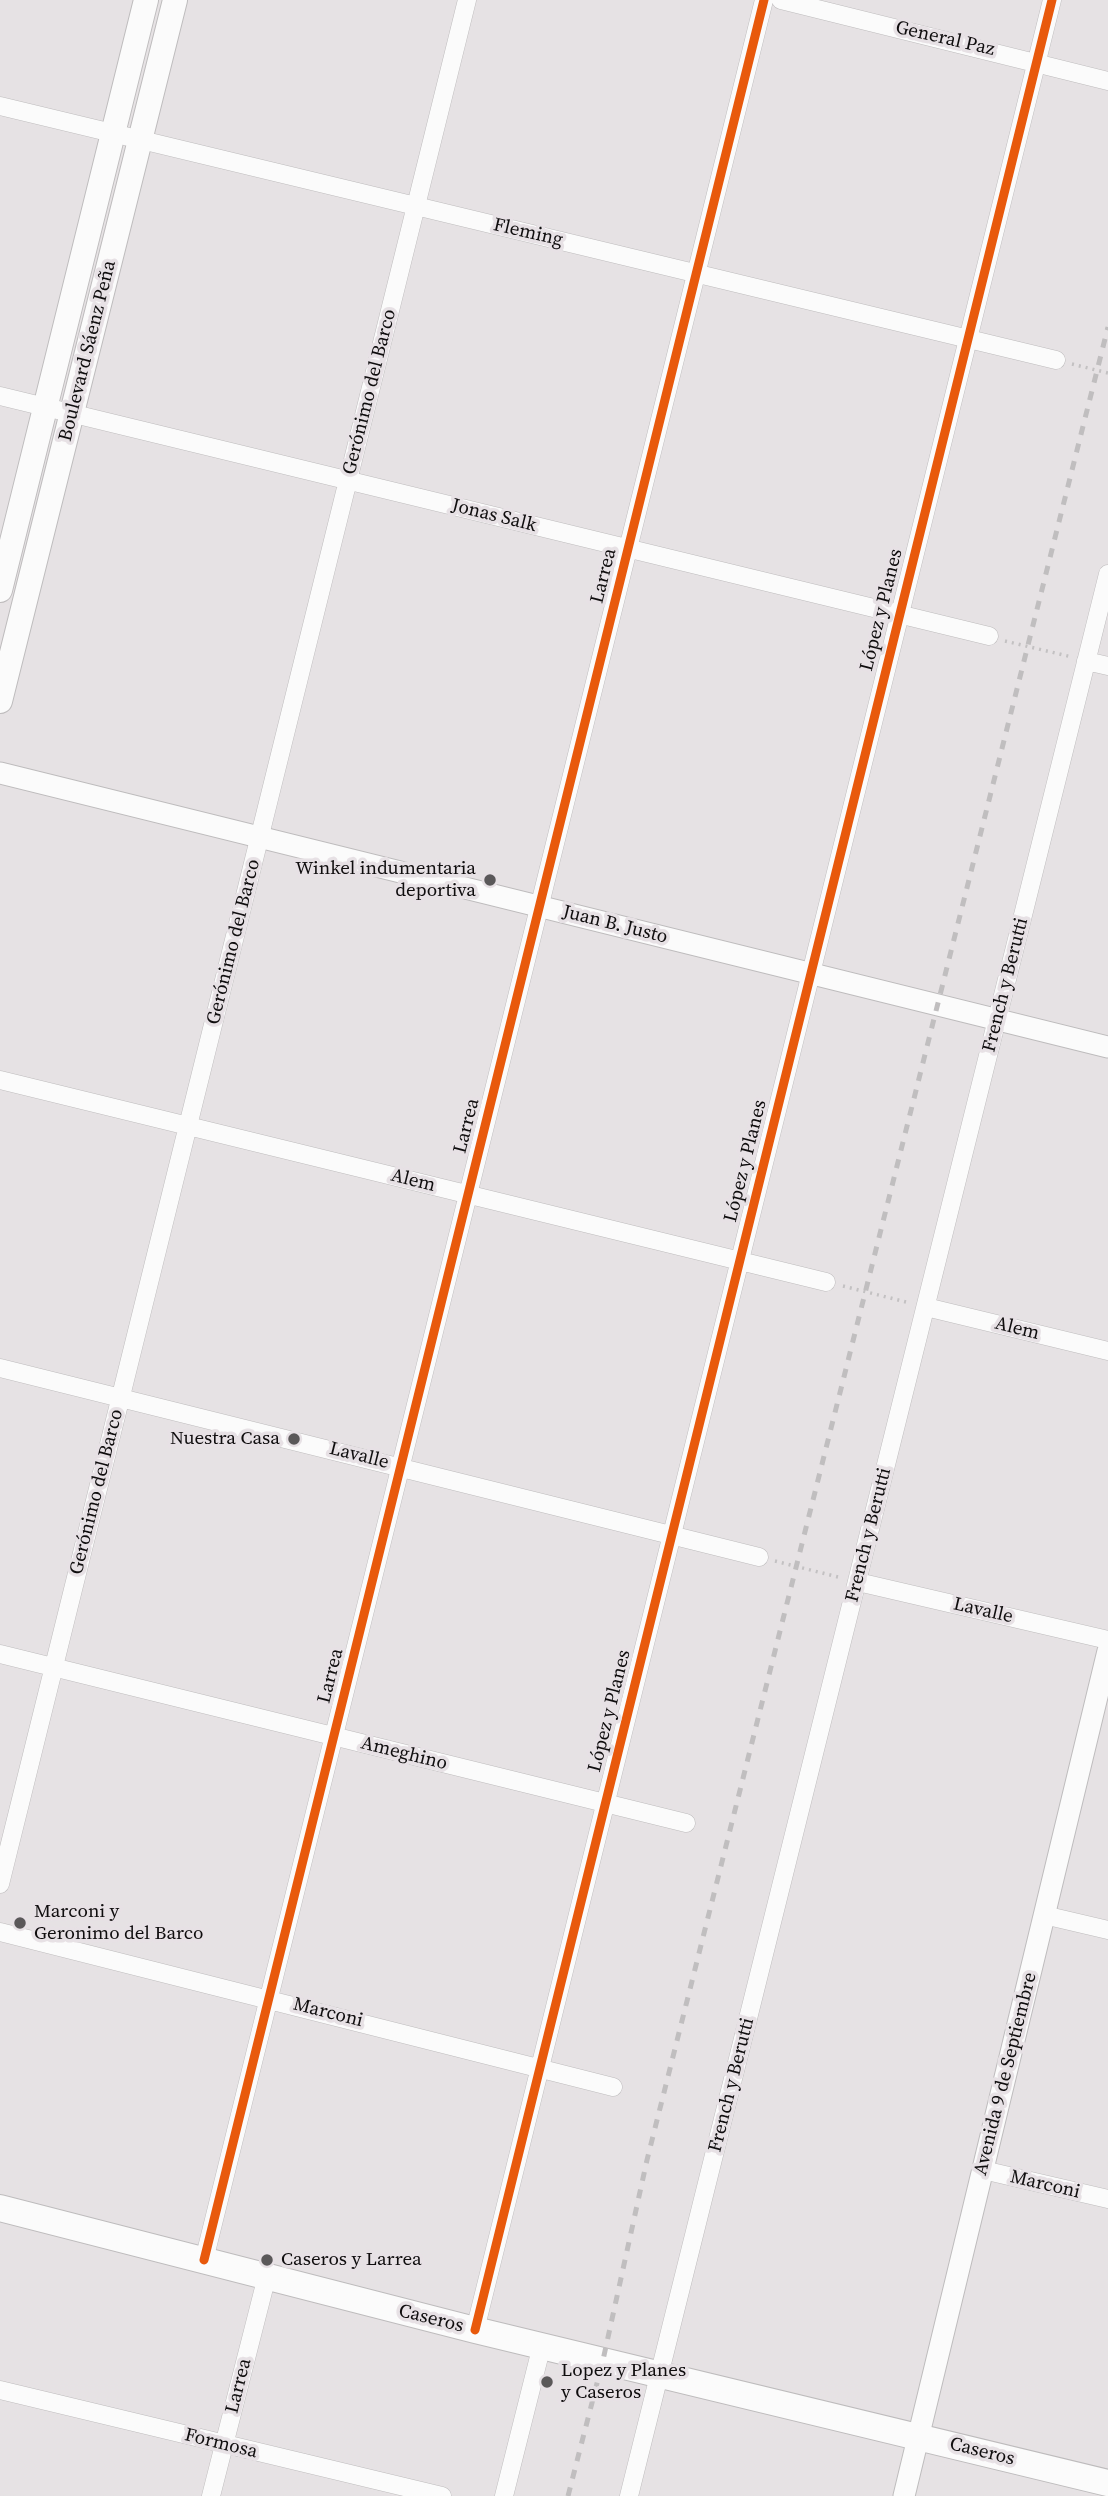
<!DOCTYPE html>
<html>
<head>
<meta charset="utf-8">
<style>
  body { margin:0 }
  canvas { display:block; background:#e6e2e4 }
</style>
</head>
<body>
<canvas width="1108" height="2496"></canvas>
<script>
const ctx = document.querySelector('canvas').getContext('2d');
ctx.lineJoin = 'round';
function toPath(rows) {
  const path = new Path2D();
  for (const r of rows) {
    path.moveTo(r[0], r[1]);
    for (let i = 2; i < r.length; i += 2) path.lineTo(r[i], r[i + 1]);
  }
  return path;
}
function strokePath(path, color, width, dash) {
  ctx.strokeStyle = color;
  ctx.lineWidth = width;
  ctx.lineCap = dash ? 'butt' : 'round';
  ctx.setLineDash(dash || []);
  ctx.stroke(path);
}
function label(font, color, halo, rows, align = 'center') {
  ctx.font = font + ' "Source Serif 4",serif';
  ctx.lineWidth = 7;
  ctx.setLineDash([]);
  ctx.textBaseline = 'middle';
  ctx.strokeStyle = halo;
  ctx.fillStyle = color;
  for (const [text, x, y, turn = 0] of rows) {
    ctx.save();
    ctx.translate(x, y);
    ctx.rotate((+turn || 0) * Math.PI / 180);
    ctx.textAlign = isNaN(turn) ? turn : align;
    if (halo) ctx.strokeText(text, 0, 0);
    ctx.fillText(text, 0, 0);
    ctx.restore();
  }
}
const path = toPath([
  [1072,364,1108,373],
  [1005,641,1072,657],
  [843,1286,910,1303],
  [775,1561,842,1578]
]);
const minor = toPath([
  [781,0,1108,81],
  [0,106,1056,360],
  [0,396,989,636],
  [1086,661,1108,666],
  [0,1080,826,1282],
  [926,1307,1108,1351],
  [0,1368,759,1557],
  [858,1582,1108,1640],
  [0,1654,686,1823],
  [0,1884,467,0],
  [1044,1915,1108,1930],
  [0,1932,613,2087],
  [983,2170,1108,2199],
  [204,2260,764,0],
  [475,2330,1052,0],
  [0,2390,442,2496],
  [211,2496,267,2276],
  [504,2496,542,2345],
  [629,2496,1108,574]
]);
const tertiary = toPath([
  [0,773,1108,1047],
  [904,2496,1108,1651]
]);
const secondary = toPath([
  [0,590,146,0],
  [0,701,175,0]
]);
const primary = toPath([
  [0,2208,475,2330,1108,2483]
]);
const rail = toPath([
  [568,2496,603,2360,647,2160,1108,327]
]);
const cycleway = toPath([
  [204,2260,764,0],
  [475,2330,1052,0]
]);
const markers = [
  [490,880,7,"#5a5859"],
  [294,1439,7,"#5a5859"],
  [20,1923,7,"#5a5859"],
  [267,2260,7,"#5a5859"],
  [547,2382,7,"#5a5859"]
];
const streetNames = [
  ["General Paz",945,39,13],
  ["Fleming",528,233,13],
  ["Boulevard Sáenz Peña",88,351,-76],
  ["Gerónimo del Barco",370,392,-76],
  ["Jonas Salk",494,516,14],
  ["Larrea",604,576,-76],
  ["López y Planes",882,610,-76],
  ["Juan B. Justo",615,925,14],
  ["Gerónimo del Barco",234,942,-76],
  ["French y Berutti",1006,985,-76],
  ["Larrea",467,1126,-76],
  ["López y Planes",746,1161,-76],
  ["Alem",413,1181,14],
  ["Alem",1017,1329,14],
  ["Lavalle",359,1456,14],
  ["Gerónimo del Barco",97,1492,-76],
  ["French y Berutti",869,1535,-76],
  ["Lavalle",983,1611,13],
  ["Larrea",331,1676,-76],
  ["López y Planes",610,1711,-76],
  ["Ameghino",404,1754,14],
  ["Marconi",328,2013,14],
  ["Avenida 9 de Septiembre",1006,2074,-76],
  ["French y Berutti",732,2085,-76],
  ["Marconi",1045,2185,13],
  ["Caseros",431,2319,14],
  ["Larrea",239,2386,-76],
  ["Formosa",221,2444,14],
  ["Caseros",982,2452,14]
];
const poiNames = [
  ["Winkel indumentaria",476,869,"right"],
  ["deportiva",476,891,"right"],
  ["Nuestra Casa",280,1439,"right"],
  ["Marconi y",34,1912],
  ["Geronimo del Barco",34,1934],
  ["Caseros y Larrea",281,2260],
  ["Lopez y Planes",561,2371],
  ["y Caseros",561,2393]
];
strokePath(minor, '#bebcbd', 19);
strokePath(tertiary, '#bebcbd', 23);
strokePath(secondary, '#bebcbd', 26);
strokePath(primary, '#bebcbd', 28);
strokePath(path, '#c3c1c2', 3.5, [2, 5]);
strokePath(minor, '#fbfbfb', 18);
strokePath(tertiary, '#fbfbfb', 21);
strokePath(secondary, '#fbfbfb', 24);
strokePath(primary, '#fbfbfb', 26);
strokePath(rail, '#c0bebf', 5, [9, 9]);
strokePath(cycleway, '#e8590c', 9);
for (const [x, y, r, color] of markers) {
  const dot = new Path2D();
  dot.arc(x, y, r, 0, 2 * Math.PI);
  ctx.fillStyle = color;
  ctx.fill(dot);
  strokePath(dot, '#e7e1e5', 2.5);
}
label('19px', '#0f0d0e', '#e7e1e5', streetNames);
label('19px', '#0f0d0e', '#e7e1e5', poiNames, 'left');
</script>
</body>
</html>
